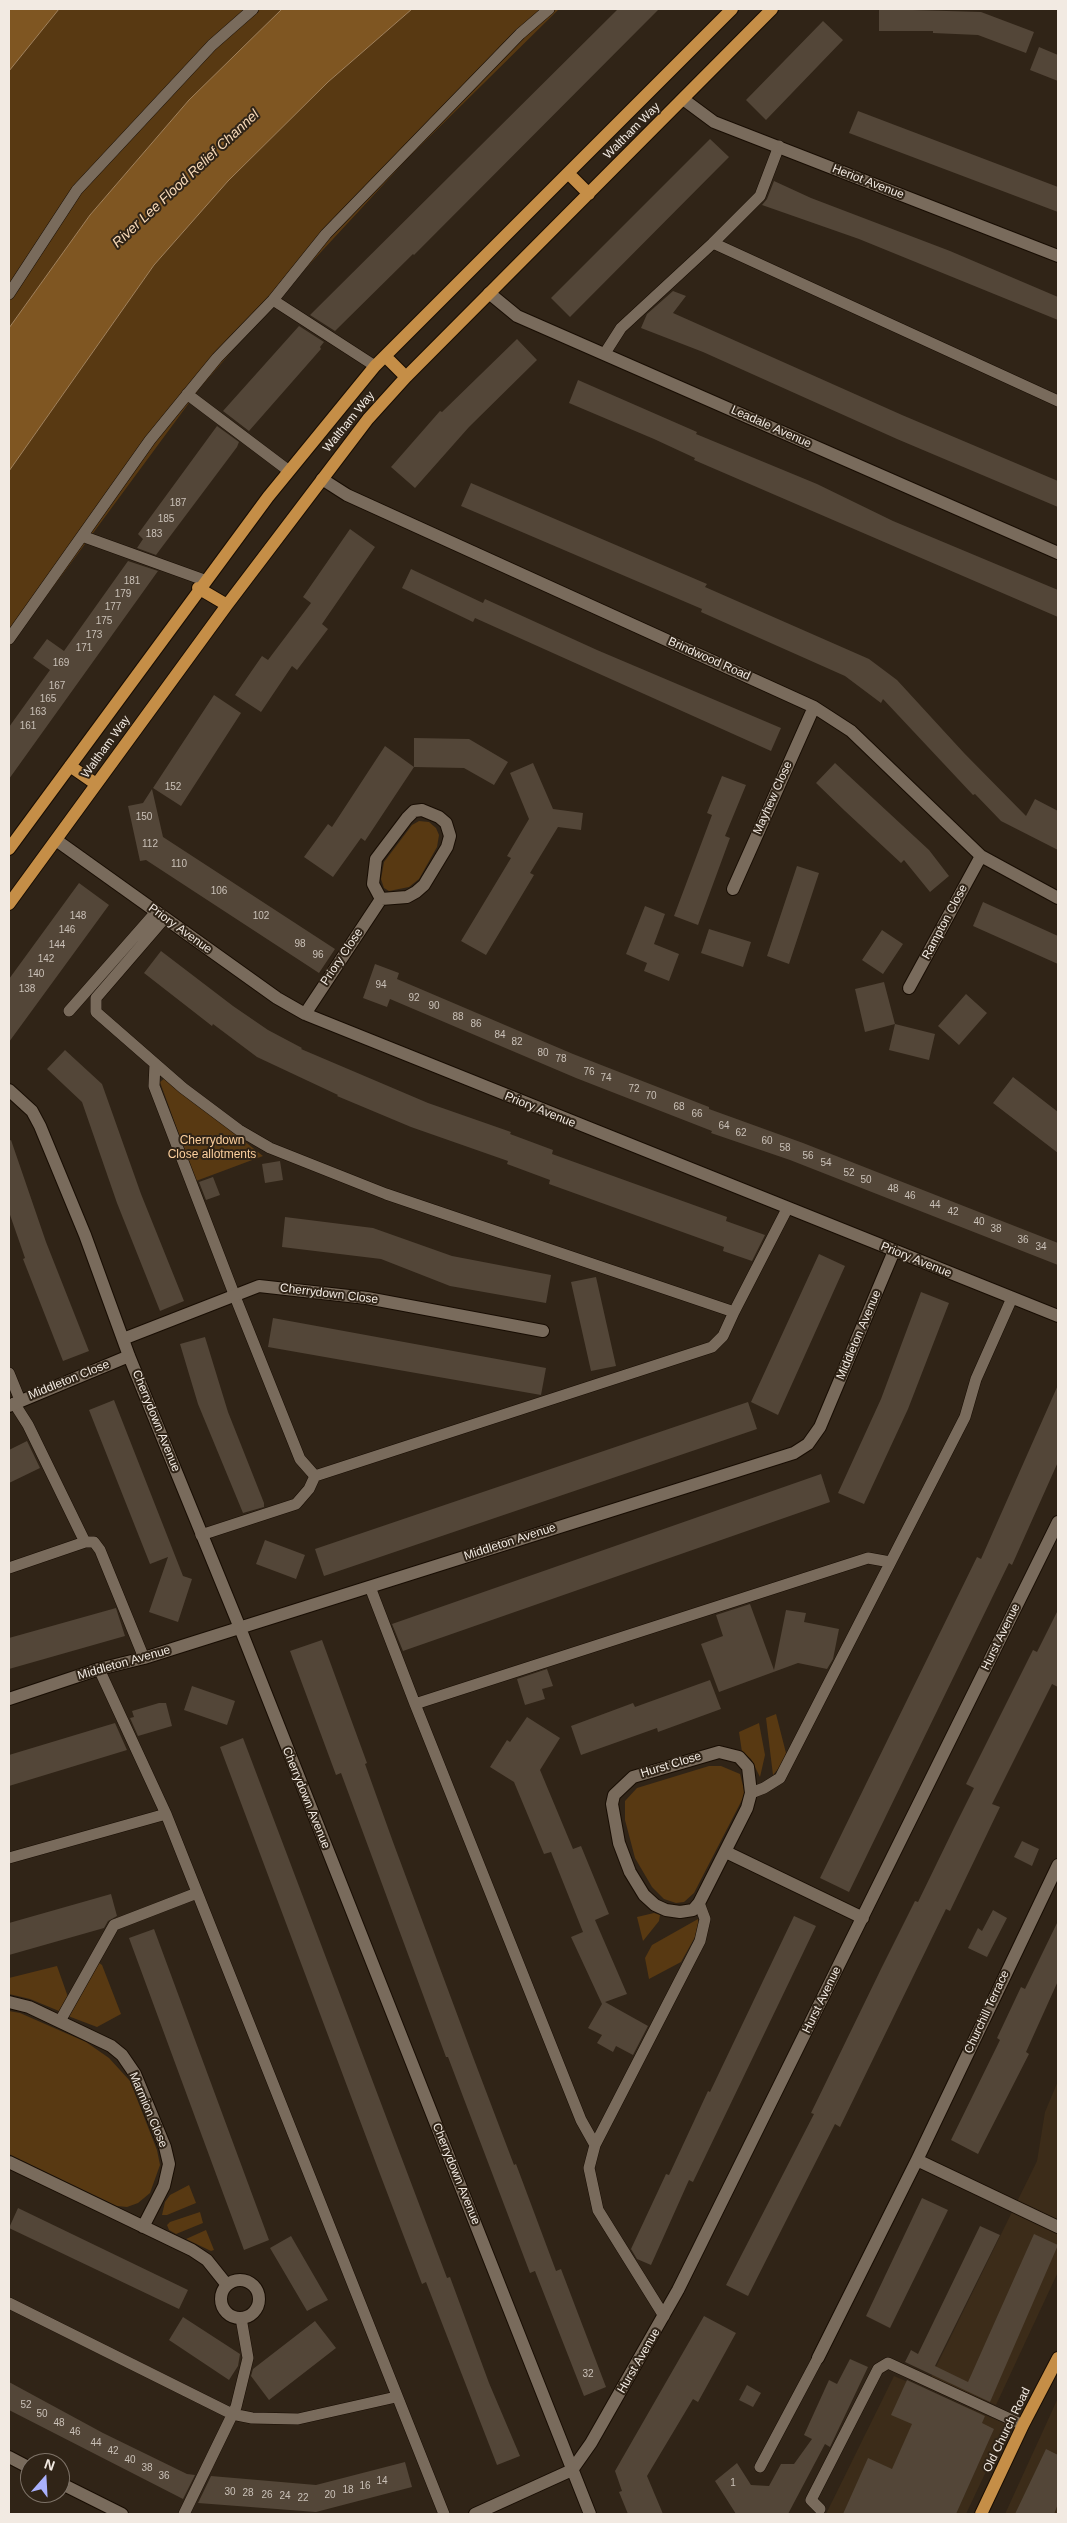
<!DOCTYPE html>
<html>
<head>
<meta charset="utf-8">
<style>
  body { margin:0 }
  #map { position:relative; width:1067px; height:2523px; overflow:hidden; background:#302417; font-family:Arial,sans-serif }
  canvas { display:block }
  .frame { position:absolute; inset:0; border:10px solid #f2eae2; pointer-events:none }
  .north { position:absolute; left:20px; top:2453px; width:50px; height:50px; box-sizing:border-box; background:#302417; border:1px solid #7e7368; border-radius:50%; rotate:19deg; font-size:14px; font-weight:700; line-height:20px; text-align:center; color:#f2eae2 }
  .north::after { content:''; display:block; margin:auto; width:18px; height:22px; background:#a9b0fc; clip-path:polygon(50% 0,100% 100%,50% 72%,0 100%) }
</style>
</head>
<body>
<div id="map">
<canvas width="1067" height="2523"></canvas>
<div class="frame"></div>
<div class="north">N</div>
</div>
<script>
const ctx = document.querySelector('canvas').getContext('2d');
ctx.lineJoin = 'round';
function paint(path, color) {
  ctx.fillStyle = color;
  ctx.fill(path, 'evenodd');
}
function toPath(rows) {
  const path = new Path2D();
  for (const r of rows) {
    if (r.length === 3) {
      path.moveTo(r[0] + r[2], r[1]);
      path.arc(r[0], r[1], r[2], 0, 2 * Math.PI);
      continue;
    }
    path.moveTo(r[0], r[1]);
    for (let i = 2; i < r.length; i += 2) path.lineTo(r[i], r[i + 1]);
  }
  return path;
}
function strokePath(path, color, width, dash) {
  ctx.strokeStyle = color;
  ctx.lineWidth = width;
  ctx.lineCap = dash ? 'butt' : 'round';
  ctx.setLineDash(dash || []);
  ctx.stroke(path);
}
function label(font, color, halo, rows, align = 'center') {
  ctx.font = font + ' Arial,sans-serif';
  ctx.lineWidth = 4;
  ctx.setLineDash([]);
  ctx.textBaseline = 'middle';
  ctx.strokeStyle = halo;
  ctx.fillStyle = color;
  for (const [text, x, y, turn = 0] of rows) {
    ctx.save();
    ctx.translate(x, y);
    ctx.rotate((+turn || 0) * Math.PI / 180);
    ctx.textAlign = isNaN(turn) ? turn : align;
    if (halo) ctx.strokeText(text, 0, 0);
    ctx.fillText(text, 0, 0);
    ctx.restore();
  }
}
const built = toPath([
  [1058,2081,1058,2272,996,2405,931,2377,1037,2161,1045,2112],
  [894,2376,1008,2425,966,2514,826,2514],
  [1058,2398,1058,2514,1005,2514]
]);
const green = toPath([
  [59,9,282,9,189,100,90,215,9,328,9,71],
  [412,9,559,9,408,158,271,306,200,388,9,647,9,471,154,265,228,181,328,82],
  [419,821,429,822,436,828,439,835,437,847,419,879,409,887,389,891,384,888,381,879,384,862,412,825],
  [165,1078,263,1156,196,1181,160,1082],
  [776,1714,786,1753,782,1764,773,1775,766,1718],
  [759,1723,765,1755,760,1777,751,1759,742,1752,739,1732],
  [709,1766,721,1766,740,1774,745,1794,694,1893,684,1902,676,1903,664,1899,652,1887,635,1858,625,1820,625,1801,637,1788],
  [654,1913,660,1915,659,1921,643,1941,637,1917],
  [698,1919,699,1923,695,1937,681,1962,649,1979,645,1958,652,1945],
  [98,1962,102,1965,121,2014,97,2027,68,2016],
  [57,1966,68,1997,59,2011,30,1999,9,1994,9,1978],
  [9,2011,20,2013,86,2042,109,2058,130,2081,157,2150,160,2165,150,2193,138,2203,127,2207,117,2206,9,2154],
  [189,2185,196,2203,167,2215,162,2215,165,2202,170,2195],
  [200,2212,203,2223,176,2234,169,2230,167,2225,170,2222],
  [206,2230,214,2250,211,2251,186,2239]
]);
const water = toPath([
  [9,9,59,9,9,71,9,9],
  [282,9,412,9,328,82,228,181,154,265,9,471,9,328,90,215,189,100,282,9]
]);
const building = toPath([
  [618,9,659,9,414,255,413,254,335,331,310,315],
  [879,9,981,12,1034,32,1026,53,978,35,933,33,933,31,879,31],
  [823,21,843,40,766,120,746,100],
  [1039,47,1058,55,1058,81,1030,70],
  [858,111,1058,187,1058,212,849,133],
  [710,139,729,157,570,317,551,298],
  [774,181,811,198,950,251,1058,297,1058,320,859,239,762,205,767,199],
  [673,291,686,296,673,313,902,415,1058,481,1058,507,897,439,703,352,641,328,647,314],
  [299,326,324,342,320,347,321,349,249,431,223,411],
  [517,339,537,360,469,427,415,488,391,467,440,411,442,412],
  [578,380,697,432,696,434,817,484,893,521,1058,590,1058,617,694,460,695,458,654,439,569,403],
  [217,426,239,442,237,447,156,555,137,548,143,539,138,534],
  [471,483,707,584,705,587,869,659,897,680,964,753,1026,816,1035,799,1058,811,1058,850,1001,821,975,794,973,795,883,699,881,703,845,676,701,612,702,609,461,506],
  [350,529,375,547,322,624,328,629,297,670,292,666,261,712,235,695,262,656,268,660,311,603,303,597],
  [128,561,158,571,9,779,9,727,50,670,33,658,47,639,64,651],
  [411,569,483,603,485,599,597,650,781,728,771,751,475,618,473,622,402,588],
  [214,695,241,713,181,806,153,788],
  [414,738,469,739,508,762,494,785,464,768,414,767],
  [385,746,414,767,365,841,361,838,333,877,304,857,328,824,332,827],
  [533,763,553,809,583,813,581,830,558,827,530,873,534,875,486,955,461,941,511,858,507,856,529,819,510,773],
  [835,763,929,850,949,876,930,892,904,860,901,863,845,811,816,783],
  [722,776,746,785,725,836,730,838,698,925,674,916,712,815,707,813],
  [152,789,163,837,335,949,319,973,146,860,140,861,128,806,143,803],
  [797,866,819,873,789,964,767,956],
  [79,883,109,905,9,1042,9,979],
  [983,902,1058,936,1058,964,973,926],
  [645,906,665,914,654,944,679,954,669,981,644,971,647,963,626,954],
  [709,929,751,942,743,967,701,953],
  [882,930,903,944,883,974,862,960],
  [161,951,233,1006,268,1030,302,1048,301,1049,428,1103,511,1132,510,1134,553,1150,552,1154,727,1217,726,1221,765,1235,752,1261,723,1251,724,1247,549,1184,550,1180,507,1164,508,1161,411,1127,337,1096,338,1095,257,1057,213,1024,212,1026,144,973],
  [375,964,399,973,397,979,573,1054,709,1107,709,1109,803,1143,1058,1243,1058,1265,790,1160,711,1133,712,1131,576,1078,390,999,387,1007,363,998],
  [884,982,895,1024,865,1032,855,989],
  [966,994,987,1013,959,1045,938,1026],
  [895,1024,935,1034,929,1060,889,1050],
  [65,1050,102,1084,141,1194,184,1301,160,1311,117,1203,82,1102,47,1069],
  [1013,1077,1058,1112,1058,1153,993,1103],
  [11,1140,46,1242,89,1351,63,1361,23,1259,25,1258,9,1212,9,1141],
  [280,1161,283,1180,265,1183,262,1164],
  [213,1177,220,1195,206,1200,199,1182],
  [285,1217,373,1228,452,1256,551,1275,546,1303,450,1286,381,1259,282,1247],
  [819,1254,845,1266,778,1415,751,1402],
  [596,1277,616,1366,591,1371,571,1282],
  [921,1292,949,1303,908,1409,864,1504,838,1493,881,1399],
  [273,1318,546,1368,541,1395,268,1347],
  [205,1337,228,1412,264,1503,264,1507,243,1513,198,1404,180,1344],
  [1058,1385,1058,1462,1012,1565,1009,1563,849,1892,820,1878,977,1557,981,1559],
  [114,1400,183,1576,192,1579,178,1622,149,1612,168,1557,150,1564,89,1410],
  [748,1402,757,1429,324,1576,315,1549],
  [27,1441,40,1468,9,1483,9,1450],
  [821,1474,830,1502,403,1651,392,1624],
  [265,1540,305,1555,296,1579,256,1564],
  [750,1604,774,1670,786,1610,806,1613,804,1622,839,1629,833,1659,827,1669,798,1663,719,1692,701,1644,723,1636,716,1615],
  [116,1608,125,1636,9,1669,9,1638],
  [1058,1610,1058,1687,1052,1684,992,1804,1000,1807,950,1911,946,1909,840,2127,835,2124,748,2296,726,2285,814,2114,811,2113,881,1969,915,1901,918,1902,954,1828,974,1788,966,1784,1033,1650,1037,1652],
  [322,1640,367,1763,365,1764,393,1842,473,2057,514,2165,516,2164,556,2271,561,2269,606,2387,584,2396,535,2271,530,2273,448,2057,446,2057,341,1773,336,1775,290,1651],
  [547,1669,553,1686,542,1689,545,1699,525,1705,517,1679],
  [710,1680,721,1709,658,1732,657,1728,581,1755,571,1726,633,1703,635,1707],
  [192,1686,235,1701,227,1725,184,1710],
  [159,1703,166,1703,172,1726,138,1736,130,1718,134,1717,132,1711],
  [527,1717,560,1738,540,1770,573,1849,581,1846,609,1914,595,1920,627,1994,605,2002,648,2026,633,2055,616,2046,613,2052,597,2043,602,2035,588,2028,602,2004,571,1937,583,1932,551,1852,544,1854,514,1782,490,1767,507,1740,510,1742],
  [115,1723,127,1750,9,1786,9,1755],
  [243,1738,447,2278,450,2277,489,2383,520,2456,497,2465,426,2282,422,2284,380,2174,220,1747],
  [1022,1841,1039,1849,1032,1866,1014,1857],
  [111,1894,117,1916,108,1921,104,1928,9,1955,9,1923],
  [993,1910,1007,1918,987,1957,968,1948,978,1928,982,1931],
  [794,1916,816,1926,693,2182,689,2180,651,2265,637,2259,631,2249,666,2174,669,2175,708,2091,710,2092],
  [1058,1921,1058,1981,1026,2052,1029,2054,978,2154,951,2140,1000,2040,997,2038,1021,1987,1025,1989],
  [154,1929,269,2240,244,2250,129,1938],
  [922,2198,948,2210,890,2328,866,2316],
  [18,2208,188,2290,179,2309,9,2228],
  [980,2226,1000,2235,935,2366,968,2382,1034,2234,1058,2245,990,2402,905,2362,911,2350,918,2354],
  [291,2236,328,2300,307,2311,270,2248],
  [704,2316,736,2333,698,2402,693,2399,647,2476,663,2514,628,2514,619,2492,622,2491,615,2471],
  [183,2317,240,2354,238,2366,229,2380,169,2340],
  [315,2321,336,2348,269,2400,251,2376,253,2369],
  [850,2359,868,2367,830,2447,825,2444,788,2514,736,2514,715,2481,737,2463,751,2485,769,2486,781,2464,794,2464,812,2439,804,2435,829,2380,837,2384],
  [907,2380,985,2416,982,2423,994,2429,956,2514,843,2514,868,2458,892,2469,912,2424,891,2415],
  [9,2382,103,2433,187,2474,195,2475,183,2499,9,2410],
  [747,2385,761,2393,753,2407,739,2400],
  [1046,2449,1058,2455,1058,2504,1054,2514,1015,2514],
  [405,2462,412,2487,316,2512,198,2503,211,2476,316,2485]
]);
const service = toPath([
  [713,243,1058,401],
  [9,294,77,190,212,45,253,9],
  [273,300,375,366],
  [605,353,621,328,713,243,760,196,779,146],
  [187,394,289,471],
  [82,536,204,580],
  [9,639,150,440,217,358,273,300,326,234,520,34,549,9],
  [69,1011,156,912],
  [155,1064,154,1086,234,1294,300,1459,315,1476,712,1347,723,1336,734,1312,386,1194,270,1148,239,1130,183,1088,96,1012,96,998,165,918],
  [734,1312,787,1209],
  [9,1373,20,1400],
  [14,1403,28,1425,85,1542],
  [201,1535,296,1504,309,1489,315,1476],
  [9,1568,85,1542,94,1542,100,1550,144,1658],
  [370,1587,415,1704],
  [99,1669,166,1814,444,2514],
  [751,1793,764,1788,780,1778,965,1417,976,1379,1012,1298],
  [9,1858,166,1814],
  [60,2021,114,1925,197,1893],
  [595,2145,581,2120,415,1704,868,1558,890,1562],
  [9,2303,232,2414,252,2418,298,2419,396,2397],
  [664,2316,598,2210,589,2168,595,2145,700,1941,705,1919,699,1903],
  [760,2467,818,2358],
  [820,2509,811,2500,878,2369,888,2363,1023,2425],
  [184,2514,236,2407,248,2358,241,2318]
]);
const minor = toPath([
  [683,99,714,122,1058,256],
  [489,293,517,316,1058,553],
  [322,479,347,495,814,707,851,731,981,856,1058,898],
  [422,810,439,817,446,823,450,836,447,847,424,885,416,892,407,897,381,899,373,884,376,859,407,818,414,811,422,810],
  [56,840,277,998,305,1014,1058,1316],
  [733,889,814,707],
  [909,988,981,856],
  [305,1014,381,899],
  [9,1090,32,1111,40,1126,85,1235,129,1356,240,1628,590,2514],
  [123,1339,259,1286,367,1298,543,1331],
  [9,1406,129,1356],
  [9,1699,99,1669,144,1658,794,1453,808,1444,820,1427,894,1251],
  [719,1752,739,1757,748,1767,751,1793,747,1808,699,1903,693,1910,680,1912,666,1910,655,1905,644,1895,630,1872,619,1843,612,1804,614,1795,633,1777,719,1752],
  [726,1852,863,1918],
  [9,2002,29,2007,111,2046,122,2055,135,2074,165,2147,169,2164,164,2186,143,2227],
  [917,2160,1058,2227],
  [9,2162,192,2250,207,2260,227,2285],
  [240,2299,19],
  [818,2358,917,2160,1058,1865],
  [9,2457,30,2468],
  [60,2483,122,2514],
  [475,2514,572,2470,591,2443,678,2290,1058,1522]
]);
const primary = toPath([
  [568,173,589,194],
  [385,356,406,377],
  [198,588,227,605],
  [70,766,96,784],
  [9,849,268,497,375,366,732,9],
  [9,904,227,605,368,419,406,377,772,9],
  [981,2514,1023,2425,1058,2358]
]);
const numberNames = [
  ["187",178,503],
  ["185",166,519],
  ["183",154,534],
  ["181",132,581],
  ["179",123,594],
  ["177",113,607],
  ["175",104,621],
  ["173",94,635],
  ["171",84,648],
  ["169",61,663],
  ["167",57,686],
  ["165",48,699],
  ["163",38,712],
  ["161",28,726],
  ["152",173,787],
  ["150",144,817],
  ["112",150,844],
  ["110",179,864],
  ["106",219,891],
  ["148",78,916],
  ["102",261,916],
  ["146",67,930],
  ["98",300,944],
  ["144",57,945],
  ["96",318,955],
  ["142",46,959],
  ["140",36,974],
  ["94",381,985],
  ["138",27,989],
  ["92",414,998],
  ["90",434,1006],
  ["88",458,1017],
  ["86",476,1024],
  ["84",500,1035],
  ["82",517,1042],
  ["80",543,1053],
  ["78",561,1059],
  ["76",589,1072],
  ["74",606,1078],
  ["72",634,1089],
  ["70",651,1096],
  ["68",679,1107],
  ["66",697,1114],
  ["64",724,1126],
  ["62",741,1133],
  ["60",767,1141],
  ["58",785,1148],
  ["56",808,1156],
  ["54",826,1163],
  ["52",849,1173],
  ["50",866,1180],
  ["48",893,1189],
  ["46",910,1196],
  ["44",935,1205],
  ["42",953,1212],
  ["40",979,1222],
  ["38",996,1229],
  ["36",1023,1240],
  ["34",1041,1247],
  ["32",588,2374],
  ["52",26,2405],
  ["50",42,2414],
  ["48",59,2423],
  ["46",75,2432],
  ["44",96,2443],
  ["42",113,2451],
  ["40",130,2460],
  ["38",147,2468],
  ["36",164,2476],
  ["14",382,2481],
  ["1",733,2483],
  ["16",365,2486],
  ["18",348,2490],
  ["30",230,2492],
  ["28",248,2493],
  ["26",267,2495],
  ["20",330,2495],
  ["24",285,2496],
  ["22",303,2498]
];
const streetNames = [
  ["Waltham Way",632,131,-45],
  ["Heriot Avenue",868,182,21],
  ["Waltham Way",349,422,-51],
  ["Leadale Avenue",771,427,24],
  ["Brindwood Road",709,659,24],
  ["Waltham Way",106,747,-54],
  ["Mayhew Close",773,798,-66],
  ["Rampton Close",945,922,-62],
  ["Priory Avenue",180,929,36],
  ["Priory Close",342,957,-56],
  ["Priory Avenue",540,1110,22],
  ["Priory Avenue",916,1260,22],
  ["Cherrydown Close",329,1294,7],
  ["Middleton Avenue",859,1335,-67],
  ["Middleton Close",69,1380,-22],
  ["Cherrydown Avenue",156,1421,68],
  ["Middleton Avenue",510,1542,-18],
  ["Hurst Avenue",1001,1637,-64],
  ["Middleton Avenue",124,1663,-16],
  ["Hurst Close",671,1765,-17],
  ["Cherrydown Avenue",306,1798,68],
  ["Hurst Avenue",822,2000,-64],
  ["Churchill Terrace",987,2012,-65],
  ["Marmion Close",148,2110,67],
  ["Cherrydown Avenue",456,2174,68],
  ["Hurst Avenue",639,2361,-60],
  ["Old Church Road",1007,2430,-64]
];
const parkNames = [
  ["Cherrydown",212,1141],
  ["Close allotments",212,1155]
];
const waterNames = [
  ["River Lee Flood Relief Channel",186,179,-43]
];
paint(built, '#3c2c19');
paint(green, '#583912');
paint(water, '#7f5622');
strokePath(water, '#a2825c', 1);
paint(building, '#534638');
strokePath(service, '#180d03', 12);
strokePath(minor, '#180d03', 14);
strokePath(primary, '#180d03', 14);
strokePath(service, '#796b5c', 11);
strokePath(minor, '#796b5c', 12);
strokePath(primary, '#c58e47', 12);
label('10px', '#cac1b8', null, numberNames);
label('12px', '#f2eae2', '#302417', streetNames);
label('12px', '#fccf9d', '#302417', parkNames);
label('italic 14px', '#f8dab9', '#302417', waterNames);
</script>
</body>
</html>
